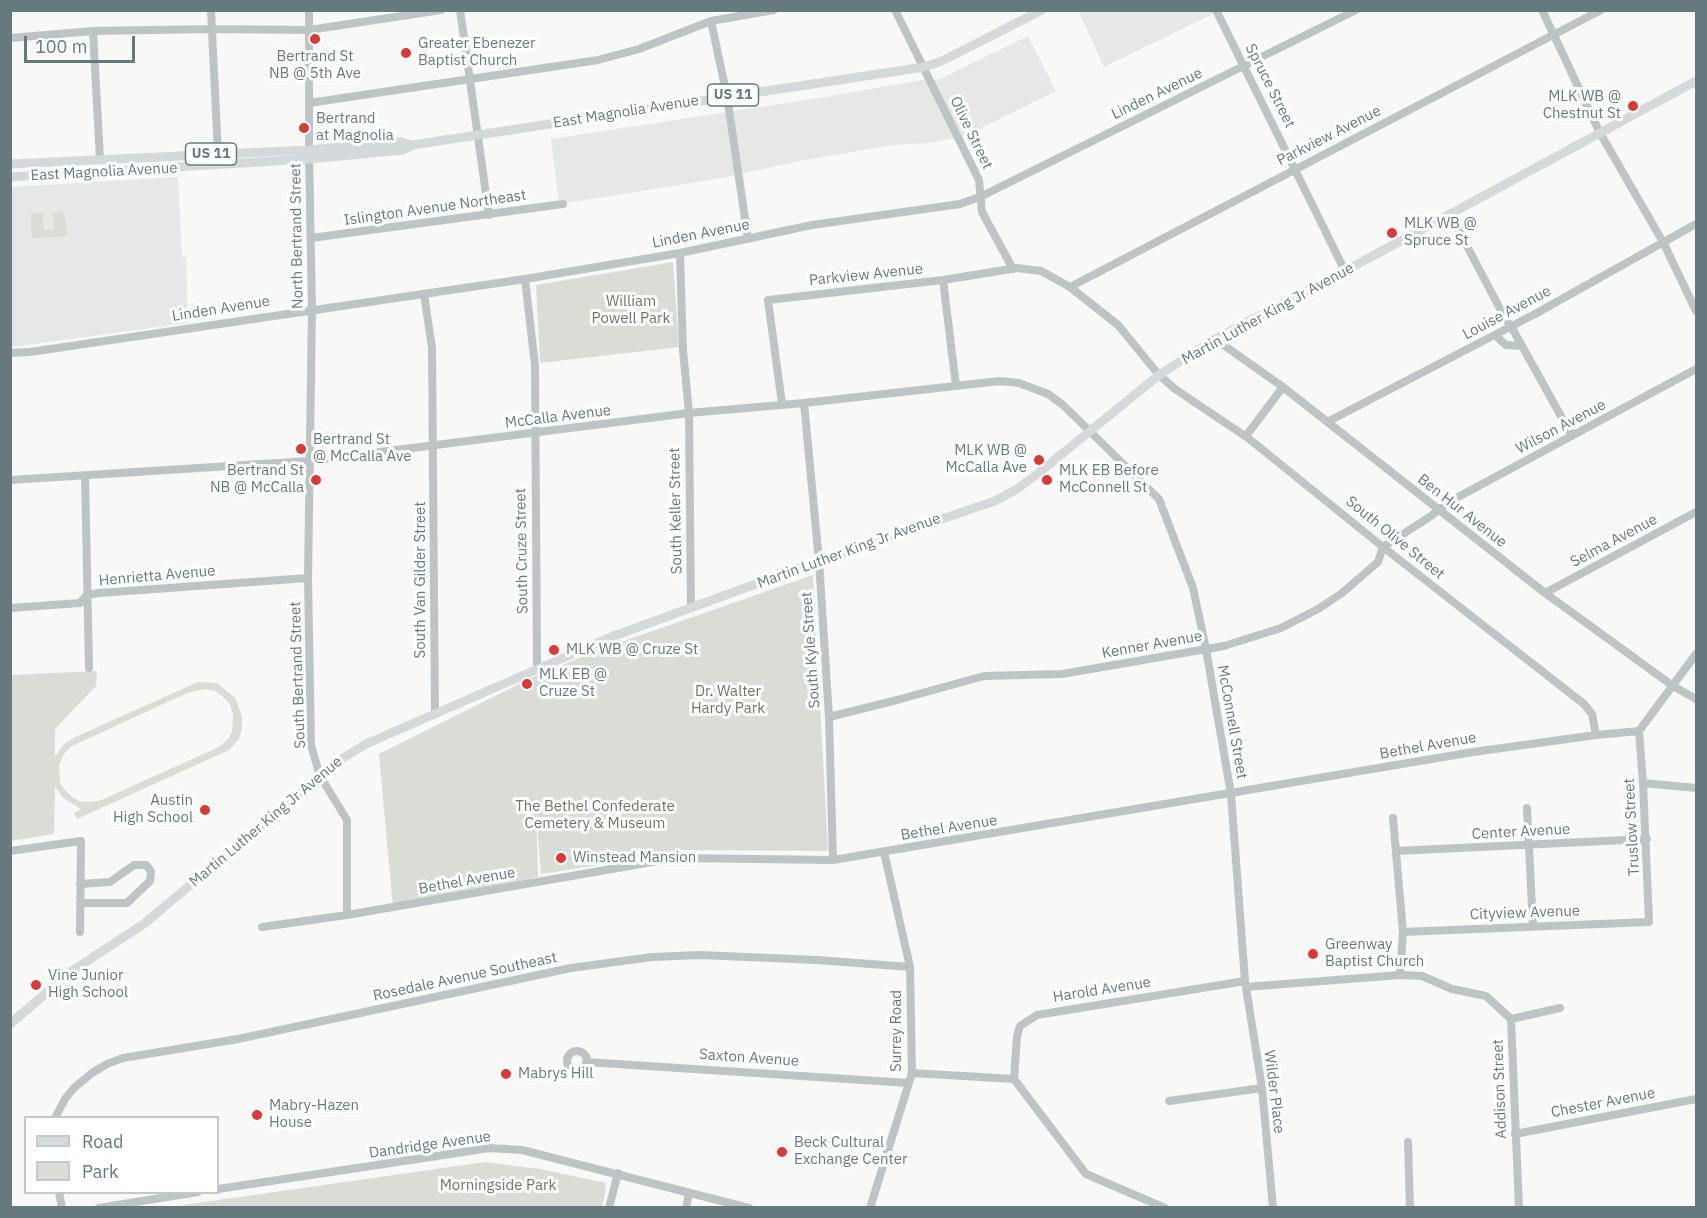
<!DOCTYPE html>
<html>
<head>
<meta charset="utf-8">
<style>
  body { margin:0 }
  #map { position:relative; width:1707px; height:1218px; overflow:hidden; background:#f8f8f6; font-family:"IBM Plex Sans",sans-serif }
  canvas { display:block }
  .frame { position:absolute; inset:0; border:12px solid #657a7f; pointer-events:none }
  .legend { position:absolute; left:24px; top:1116px; width:195px; height:78px; box-sizing:border-box; background:#fff; border:2px solid #c1cacc; margin:0; padding:8px 10px; list-style:none; font-size:18px; color:#657a7f }
  .legend li { display:flex; align-items:center; gap:12px; height:30px }
  .legend b { width:30px; border:2px solid #c1cacc }
  .scale { position:absolute; left:24px; top:36px; width:111px; height:27px; box-sizing:border-box; border:3px solid #657a7f; border-top:0; padding-left:8px; font-size:18px; line-height:21px; white-space:nowrap; color:#657a7f; -webkit-text-stroke:4px #fff; paint-order:stroke }
</style>
</head>
<body>
<div id="map">
<canvas width="1707" height="1218"></canvas>
<div class="frame"></div>
<ul class="legend">
<li><b style="height:8px;background:#d4d9db"></b>Road</li>
<li><b style="height:16px;background:#daddd5"></b>Park</li>
</ul>
<div class="scale">100 m</div>
</div>
<script>
const ctx = document.querySelector('canvas').getContext('2d');
ctx.lineJoin = 'round';
function paint(path, color) {
  ctx.fillStyle = color;
  ctx.fill(path, 'evenodd');
}
function toPath(rows) {
  const path = new Path2D();
  for (const r of rows) {
    if (r.length === 3) {
      path.moveTo(r[0] + r[2], r[1]);
      path.arc(r[0], r[1], r[2], 0, 2 * Math.PI);
      continue;
    }
    path.moveTo(r[0], r[1]);
    for (let i = 2; i < r.length; i += 2) path.lineTo(r[i], r[i + 1]);
  }
  return path;
}
function strokePath(path, color, width, dash) {
  ctx.strokeStyle = color;
  ctx.lineWidth = width;
  ctx.lineCap = dash ? 'butt' : 'round';
  ctx.setLineDash(dash || []);
  ctx.stroke(path);
}
function label(font, color, halo, rows, align = 'center') {
  ctx.font = font + ' "IBM Plex Sans",sans-serif';
  ctx.lineWidth = 6;
  ctx.setLineDash([]);
  ctx.textBaseline = 'middle';
  ctx.strokeStyle = halo;
  ctx.fillStyle = color;
  for (const [text, x, y, turn = 0] of rows) {
    ctx.save();
    ctx.translate(x, y);
    ctx.rotate((+turn || 0) * Math.PI / 180);
    ctx.textAlign = isNaN(turn) ? turn : align;
    if (halo) ctx.strokeText(text, 0, 0);
    ctx.fillText(text, 0, 0);
    ctx.restore();
  }
}
const built = toPath([
  [1078,10,1219,11,1104,67],
  [1028,36,1056,91,965,136,930,143,892,145,800,161,711,180,559,204,551,139,832,96,921,80,940,79],
  [178,177,182,257,186,257,188,323,11,347,11,187]
]);
const green = toPath([
  [63,212,63,218,66,218,67,236,32,238,31,214,43,213,44,230,54,230,53,213],
  [673,262,679,347,540,363,536,285],
  [813,575,828,851,676,850,655,856,541,874,536,811,538,877,393,907,379,754,535,676,601,649],
  [97,671,96,686,55,729,55,756,63,745,73,738,198,682,217,683,235,698,242,716,242,728,239,739,229,750,77,819,74,813,81,809,63,798,55,786,54,834,11,841,11,675],
  [205,689,215,691,223,697,230,704,233,715,232,732,228,739,219,747,99,801,81,802,72,797,63,788,60,783,59,765,64,754,72,746,187,693],
  [485,1162,540,1169,606,1183,604,1199,601,1208,170,1207]
]);
const minor = toPath([
  [211,10,218,154],
  [309,10,309,150,312,309,308,578,311,745,320,776,347,820,347,915],
  [460,10,489,215],
  [895,10,979,180,982,212,1013,269],
  [1216,10,1345,271],
  [1542,10,1600,133,1663,242,1696,311],
  [711,21,727,96,748,239],
  [93,31,100,160],
  [10,38,93,31,212,29,309,30,441,10],
  [309,103,598,60,639,49,711,21,774,10],
  [1450,214,1506,320,1511,326,1572,436],
  [311,238,563,204],
  [680,253,683,350,689,413,691,608],
  [525,279,535,365,537,667],
  [943,280,956,386],
  [1070,287,1601,10],
  [424,294,432,348,435,713],
  [1495,335,1506,345,1522,346],
  [1215,339,1283,387,1545,593,1673,686,1696,699],
  [10,353,30,352,525,279,680,253,812,225,960,204,982,196,1356,10],
  [804,403,819,561,829,717,833,860],
  [782,404,768,300,943,280,1017,268,1041,271,1070,287,1118,325,1159,375,1175,389,1248,438,1383,547,1584,704,1592,714,1596,735],
  [1327,422,1535,314,1696,224],
  [1246,436,1283,387],
  [85,476,89,668],
  [10,480,309,461,689,413,804,403,1000,381,1019,383,1048,394,1063,405,1159,499,1193,588,1206,649,1231,794,1245,981,1262,1088,1273,1208],
  [1545,593,1696,512],
  [10,608,80,603,87,595,99,593,308,578],
  [829,717,897,700,984,676,1062,674,1224,646,1281,628,1318,609,1342,593,1378,562,1383,547,1431,516,1447,503,1696,369],
  [1639,731,1696,654],
  [1643,783,1696,788],
  [1527,808,1533,926],
  [1393,818,1403,932,1400,975],
  [10,851,81,841,80,932],
  [1396,851,1647,839],
  [80,903,127,903,150,881,151,871,146,865,134,865,110,882,80,884],
  [262,927,347,915,675,858,833,860,1473,752,1596,735,1639,731],
  [1403,932,1649,922,1643,783,1639,731],
  [1246,987,1400,975,1422,976,1452,989,1486,996,1511,1019,1519,1208],
  [1511,1019,1560,1008],
  [577,1061,10],
  [586,1062,909,1083],
  [912,1073,1014,1079,1086,1174,1165,1208],
  [1014,1079,1017,1036,1020,1026,1037,1015,1245,981],
  [1169,1101,1262,1088],
  [55,1118,65,1099,74,1088,92,1073,107,1064,123,1058,238,1039,571,968,652,957,700,955,817,960,910,967],
  [1515,1134,1696,1099],
  [1408,1142,1410,1208],
  [218,1189,490,1148,522,1150,749,1208],
  [59,1192,62,1208],
  [99,1208,198,1192],
  [609,1208,618,1173],
  [686,1208,689,1193],
  [870,1208,912,1073,910,967,884,852]
]);
const major = toPath([
  [10,164,309,150,401,142,412,145,924,67,942,61,1042,10],
  [10,177,309,159,403,150,412,145],
  [10,1024,72,971,145,923,320,776,343,758,366,744,611,637,819,561,995,501,1017,489,1036,475,1159,375,1215,339,1345,271,1696,81]
]);
const markers = [
  [315,39,6,"#da3935"],
  [406,53,6,"#da3935"],
  [1633,106,6,"#da3935"],
  [304,128,6,"#da3935"],
  [1392,233,6,"#da3935"],
  [301,449,6,"#da3935"],
  [1039,460,6,"#da3935"],
  [316,480,6,"#da3935"],
  [1047,480,6,"#da3935"],
  [554,650,6,"#da3935"],
  [527,684,6,"#da3935"],
  [205,810,6,"#da3935"],
  [561,858,6,"#da3935"],
  [1313,954,6,"#da3935"],
  [36,985,6,"#da3935"],
  [506,1074,6,"#da3935"],
  [257,1115,6,"#da3935"],
  [782,1152,6,"#da3935"]
];
const shields = [
  [733,95,51],
  [211,154,51]
];
const shieldNames = [
  ["US 11",733,95],
  ["US 11",211,154]
];
const poiNames = [
  ["Greater Ebenezer",418,44],
  ["Baptist Church",418,61],
  ["Bertrand St",315,57,"center"],
  ["NB @ 5th Ave",315,74,"center"],
  ["MLK WB @",1621,97,"right"],
  ["Chestnut St",1621,114,"right"],
  ["Bertrand",316,119],
  ["at Magnolia",316,136],
  ["MLK WB @",1404,224],
  ["Spruce St",1404,241],
  ["Bertrand St",313,440],
  ["@ McCalla Ave",313,457],
  ["MLK WB @",1027,451,"right"],
  ["McCalla Ave",1027,468,"right"],
  ["Bertrand St",304,471,"right"],
  ["NB @ McCalla",304,488,"right"],
  ["MLK EB Before",1059,471],
  ["McConnell St",1059,488],
  ["MLK WB @ Cruze St",566,650],
  ["MLK EB @",539,675],
  ["Cruze St",539,692],
  ["Austin",193,801,"right"],
  ["High School",193,818,"right"],
  ["Winstead Mansion",573,858],
  ["Greenway",1325,945],
  ["Baptist Church",1325,962],
  ["Vine Junior",48,976],
  ["High School",48,993],
  ["Mabrys Hill",518,1074],
  ["Mabry-Hazen",269,1106],
  ["House",269,1123],
  ["Beck Cultural",794,1143],
  ["Exchange Center",794,1160]
];
const streetNames = [
  ["Spruce Street",1270,86,63],
  ["Linden Avenue",1157,94,-26],
  ["East Magnolia Avenue",626,112,-9],
  ["Olive Street",971,133,64],
  ["Parkview Avenue",1329,136,-27],
  ["East Magnolia Avenue",104,172,-3],
  ["Islington Avenue Northeast",435,208,-8],
  ["Linden Avenue",701,234,-11],
  ["North Bertrand Street",297,236,-91],
  ["Parkview Avenue",866,275,-6],
  ["Linden Avenue",221,309,-9],
  ["Louise Avenue",1507,313,-28],
  ["Martin Luther King Jr Avenue",1268,314,-29],
  ["McCalla Avenue",558,417,-7],
  ["Wilson Avenue",1561,427,-28],
  ["South Keller Street",676,511,-91],
  ["Ben Hur Avenue",1462,511,38],
  ["South Olive Street",1395,538,39],
  ["Selma Avenue",1614,541,-28],
  ["South Cruze Street",522,551,-91],
  ["Martin Luther King Jr Avenue",849,551,-20],
  ["Henrietta Avenue",157,576,-5],
  ["South Van Gilder Street",421,580,-90],
  ["Kenner Avenue",1152,645,-10],
  ["South Kyle Street",811,650,-94],
  ["South Bertrand Street",298,675,-92],
  ["McConnell Street",1232,722,80],
  ["Bethel Avenue",1428,746,-10],
  ["Martin Luther King Jr Avenue",266,822,-40],
  ["Truslow Street",1632,827,-93],
  ["Bethel Avenue",949,828,-9],
  ["Center Avenue",1521,832,-3],
  ["Bethel Avenue",467,881,-10],
  ["Cityview Avenue",1525,913,-2],
  ["Rosedale Avenue Southeast",465,977,-12],
  ["Harold Avenue",1102,990,-9],
  ["Surrey Road",897,1031,-90],
  ["Saxton Avenue",749,1058,4],
  ["Addison Street",1500,1089,-92],
  ["Wilder Place",1274,1092,83],
  ["Chester Avenue",1603,1103,-11],
  ["Dandridge Avenue",430,1145,-8]
];
const parkNames = [
  ["William",631,302],
  ["Powell Park",631,319],
  ["Dr. Walter",728,692],
  ["Hardy Park",728,709],
  ["The Bethel Confederate",595,807],
  ["Cemetery & Museum",595,824],
  ["Morningside Park",498,1186]
];
paint(built, '#e6e8e7');
paint(green, '#daddd5');
strokePath(minor, '#bdc4c5', 8);
strokePath(major, '#d4d9db', 9);
for (const [x, y, r, color] of markers) {
  const dot = new Path2D();
  dot.arc(x, y, r, 0, 2 * Math.PI);
  ctx.fillStyle = color;
  ctx.fill(dot);
  strokePath(dot, '#fff', 2);
}
for (const [x, y, w] of shields) {
  const box = new Path2D();
  box.roundRect(x - w / 2, y - 11, w, 22, 4.5);
  ctx.fillStyle = '#fff';
  ctx.fill(box);
  strokePath(box, '#657a7f', 1.5);
}
label('bold 14px', '#657a7f', null, shieldNames);
label('15px', '#657a7f', '#fff', poiNames, 'left');
label('15px', '#657a7f', '#fff', streetNames);
label('15px', '#6b7864', '#fff', parkNames);
</script>
</body>
</html>
